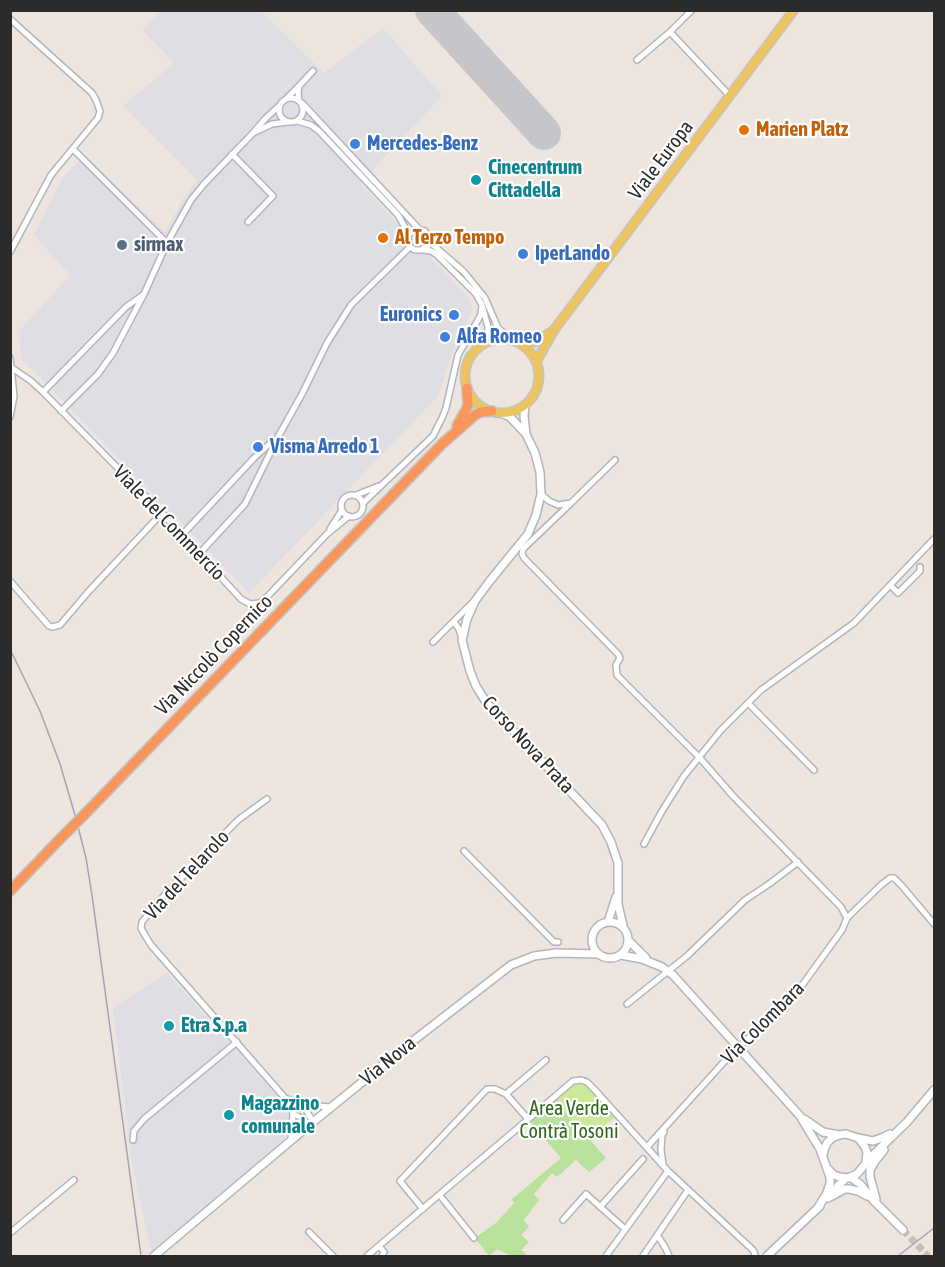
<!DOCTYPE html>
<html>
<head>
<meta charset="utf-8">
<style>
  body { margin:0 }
  #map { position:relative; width:945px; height:1267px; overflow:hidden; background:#ede5de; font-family:"Asap Condensed",sans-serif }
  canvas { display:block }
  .frame { position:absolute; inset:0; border:12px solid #2b2b2b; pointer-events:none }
</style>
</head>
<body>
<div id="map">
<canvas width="945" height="1267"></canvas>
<div class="frame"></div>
</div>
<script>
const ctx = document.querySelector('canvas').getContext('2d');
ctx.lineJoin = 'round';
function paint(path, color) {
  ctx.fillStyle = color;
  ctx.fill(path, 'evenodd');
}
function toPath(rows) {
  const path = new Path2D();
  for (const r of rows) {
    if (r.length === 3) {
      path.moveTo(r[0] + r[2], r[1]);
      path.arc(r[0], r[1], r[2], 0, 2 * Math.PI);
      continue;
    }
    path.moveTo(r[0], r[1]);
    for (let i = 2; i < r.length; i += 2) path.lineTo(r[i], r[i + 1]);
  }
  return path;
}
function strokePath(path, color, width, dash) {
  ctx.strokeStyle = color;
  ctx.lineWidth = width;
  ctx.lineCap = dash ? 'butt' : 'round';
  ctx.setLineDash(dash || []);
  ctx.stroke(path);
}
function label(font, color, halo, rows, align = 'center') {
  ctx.font = font + ' "Asap Condensed",sans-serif';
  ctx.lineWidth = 4.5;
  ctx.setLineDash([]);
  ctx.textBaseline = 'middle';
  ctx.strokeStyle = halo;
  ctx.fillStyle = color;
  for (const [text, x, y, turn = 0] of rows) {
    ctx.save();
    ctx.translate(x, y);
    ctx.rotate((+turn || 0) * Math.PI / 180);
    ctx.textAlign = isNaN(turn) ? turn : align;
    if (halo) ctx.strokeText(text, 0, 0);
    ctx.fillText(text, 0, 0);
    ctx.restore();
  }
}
const industrial = toPath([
  [161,11,261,11,324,73,383,28,442,96,360,183,468,297,473,311,458,336,438,396,249,593,21,358,19,331,70,275,34,235,62,178,85,155,165,232,185,196,197,180,123,106,174,63,142,30],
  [167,973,282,1101,288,1110,289,1132,284,1140,151,1252,132,1163,113,1008]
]);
const green = toPath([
  [573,1081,617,1115,590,1140,606,1158,589,1172,576,1160,557,1177,552,1173,534,1194,539,1200,524,1220,529,1227,521,1235,529,1242,521,1250,528,1256,511,1256,497,1249,489,1256,475,1238,497,1222,514,1203,512,1199,561,1158,528,1119]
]);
const pitch = toPath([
  [573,1081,586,1082,617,1115,590,1140,552,1099]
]);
const runway = toPath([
  [432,10,544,133]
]);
const secondaryTunnel = toPath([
  [903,1230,928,1256]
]);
const street = toPath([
  [692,10,670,32,730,96],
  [10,19,92,93,96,100,100,111,98,118,51,175,10,252],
  [637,60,670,32],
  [299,86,313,71],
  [291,110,12],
  [287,98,299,86,298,93,299,100],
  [302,103,419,229],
  [279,106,265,119,253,133,272,124,288,122],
  [297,121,311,125,319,131,398,215,407,231,408,235,408,242,410,247,415,250,421,250,428,246,430,239,425,231,416,229,408,235],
  [73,149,167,243],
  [232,154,273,196,248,222],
  [430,239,433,245,463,271,473,283,485,298,498,328,512,340],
  [423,250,431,251,437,255,476,294,482,305,488,327,487,336,482,345],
  [10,358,14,396,10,417],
  [12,368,31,381,43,392,162,513,241,599,250,604,259,603,265,599,327,534,349,516],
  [43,392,126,307,143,295],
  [61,411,98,374,113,353,144,294,167,243,191,200,204,184,253,133],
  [541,494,549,501,558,505,571,503,615,460],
  [356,495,379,486],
  [352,506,11],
  [363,503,433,436,442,418,446,408,458,355,478,320,481,314,482,305],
  [571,503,523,549,522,554,524,558,618,654,620,658,616,665,617,675,699,757,733,796,841,907,847,918,842,930,803,984,723,1063,647,1147],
  [330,529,342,510],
  [182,535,255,457,274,440],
  [199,554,245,504,278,437,302,394,327,343,351,305,410,247],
  [10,581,49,626,52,627,60,625,89,591,162,513],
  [891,586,898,593,920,571,920,567],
  [454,622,459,629,462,639],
  [433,642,472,603],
  [748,703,814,770],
  [267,799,238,820,158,902,142,922,141,928,146,937,151,945,285,1098,293,1113,291,1140],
  [644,844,662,811,684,776,721,730,761,690,854,623,934,539],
  [464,851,554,942,558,942],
  [847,918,881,885,890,878,894,878,902,886,934,924],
  [627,1004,687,956,745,900,769,884,798,862],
  [506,1094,546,1060],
  [285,1098,303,1105,331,1107],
  [303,1105,313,1122],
  [293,1113,310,1124],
  [133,1140,134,1131,144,1119,237,1042],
  [663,1164,661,1150,662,1135,664,1132],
  [442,1198,474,1238],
  [600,1207,643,1159],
  [423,1209,400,1181,487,1089,495,1089,506,1094,528,1119],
  [563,1220,586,1194,625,1229],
  [309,1232,333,1256],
  [10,1233,74,1180],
  [657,1235,665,1247,669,1256],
  [379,1246,384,1252,382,1256],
  [367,1256,552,1099,573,1081,581,1080,587,1082,594,1089,668,1171,753,1250,755,1254,754,1256],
  [606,1256,668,1171],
  [643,1256,688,1190]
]);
const secondary = toPath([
  [525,405,524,416,526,434],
  [501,413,510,417,526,434,535,453,540,472,541,494,536,515,528,534,489,582,475,601,467,619,462,640,470,671,476,686,486,702,602,825,611,842,618,863,618,904,623,926],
  [610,940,18],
  [608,922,616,897],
  [629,941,646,958],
  [621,955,642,959,662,967,673,975,800,1116,820,1149,830,1177,830,1184,826,1195,817,1209],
  [804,1119,823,1132,839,1135],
  [859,1139,865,1147,867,1152,866,1161],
  [823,1155,824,1150,827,1143,832,1138,839,1135,846,1134,858,1138,873,1141,884,1137,890,1134],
  [828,1169,834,1175,840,1177,848,1178,857,1174,872,1156,907,1122,934,1090],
  [850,1177,860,1184,874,1201,903,1230],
  [830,1197,845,1189,849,1189,858,1191,867,1196],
  [828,1198,836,1188,846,1178],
  [876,1199,870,1177,870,1170,875,1161,884,1150],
  [154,1256,313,1122,409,1044,511,965,534,956,556,953,599,954],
  [767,1256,820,1206]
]);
const primary = toPath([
  [502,376,37],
  [524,346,539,340,551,332],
  [536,362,554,330,794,10]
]);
const highway = toPath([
  [457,426,466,410,468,405,467,388],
  [85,814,442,444,475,415,481,412,492,411],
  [10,891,60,839]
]);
const rail = toPath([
  [10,649,40,711,60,764,75,815,86,858,92,895,141,1256],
  [898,1256,934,1228]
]);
const highwayBridge = toPath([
  [60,839,85,814]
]);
const markers = [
  [744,130,6,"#e8710a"],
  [355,144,6,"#3f7fe0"],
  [476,180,6,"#0f9aa8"],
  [383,238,6,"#e8710a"],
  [122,245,6,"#5c6f8a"],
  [523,254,6,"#3f7fe0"],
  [454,315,6,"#3f7fe0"],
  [445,337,6,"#3f7fe0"],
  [258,447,6,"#3f7fe0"],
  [169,1026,6,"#0f9aa8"],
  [229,1115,6,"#0f9aa8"]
];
const foodNames = [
  ["Marien Platz",756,130],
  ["Al Terzo Tempo",395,238]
];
const shopNames = [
  ["Mercedes-Benz",367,144],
  ["IperLando",535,254],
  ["Euronics",442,315,"right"],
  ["Alfa Romeo",457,337],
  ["Visma Arredo 1",270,447]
];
const streetNames = [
  ["Viale Europa",661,160,-53],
  ["Viale del Commercio",169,523,46],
  ["Via Niccolò Copernico",214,655,-46],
  ["Corso Nova Prata",528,745,47],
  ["Via del Telarolo",187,875,-47],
  ["Via Colombara",763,1023,-45],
  ["Via Nova",388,1061,-39]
];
const cultureNames = [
  ["Cinecentrum",488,168],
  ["Cittadella",488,191],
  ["Etra S.p.a",181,1026],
  ["Magazzino",241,1104],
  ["comunale",241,1127]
];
const serviceNames = [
  ["sirmax",134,245]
];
const parkNames = [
  ["Area Verde",569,1109],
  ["Contrà Tosoni",569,1132]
];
paint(industrial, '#e0dee5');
paint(green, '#b8e29c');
paint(pitch, '#cbe998');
strokePath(runway, '#c6c5ca', 34);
strokePath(secondaryTunnel, '#c6c0ba', 7, [7, 3.5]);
strokePath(street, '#b1b5be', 8);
strokePath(secondary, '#b1b5be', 10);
strokePath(primary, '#c4c4c4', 11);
strokePath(highway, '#c4c4c4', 12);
strokePath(street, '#fff', 5);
strokePath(secondary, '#fff', 7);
strokePath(primary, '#edc462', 8);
strokePath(highway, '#fa965b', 9);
strokePath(rail, '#a0a5b5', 1.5);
strokePath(highwayBridge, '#c4c4c4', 12, []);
strokePath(highwayBridge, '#fa965b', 9);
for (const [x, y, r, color] of markers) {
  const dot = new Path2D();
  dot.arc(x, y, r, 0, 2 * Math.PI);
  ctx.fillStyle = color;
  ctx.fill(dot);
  strokePath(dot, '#fff', 2);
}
label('bold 20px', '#c56008', '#fff', foodNames, 'left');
label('bold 20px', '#366cbe', '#fff', shopNames, 'left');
label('20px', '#2b2b2b', '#fff', streetNames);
label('bold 20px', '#0d838f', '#fff', cultureNames, 'left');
label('bold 20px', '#4e5e75', '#fff', serviceNames, 'left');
label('20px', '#30671c', '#fff', parkNames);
</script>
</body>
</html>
